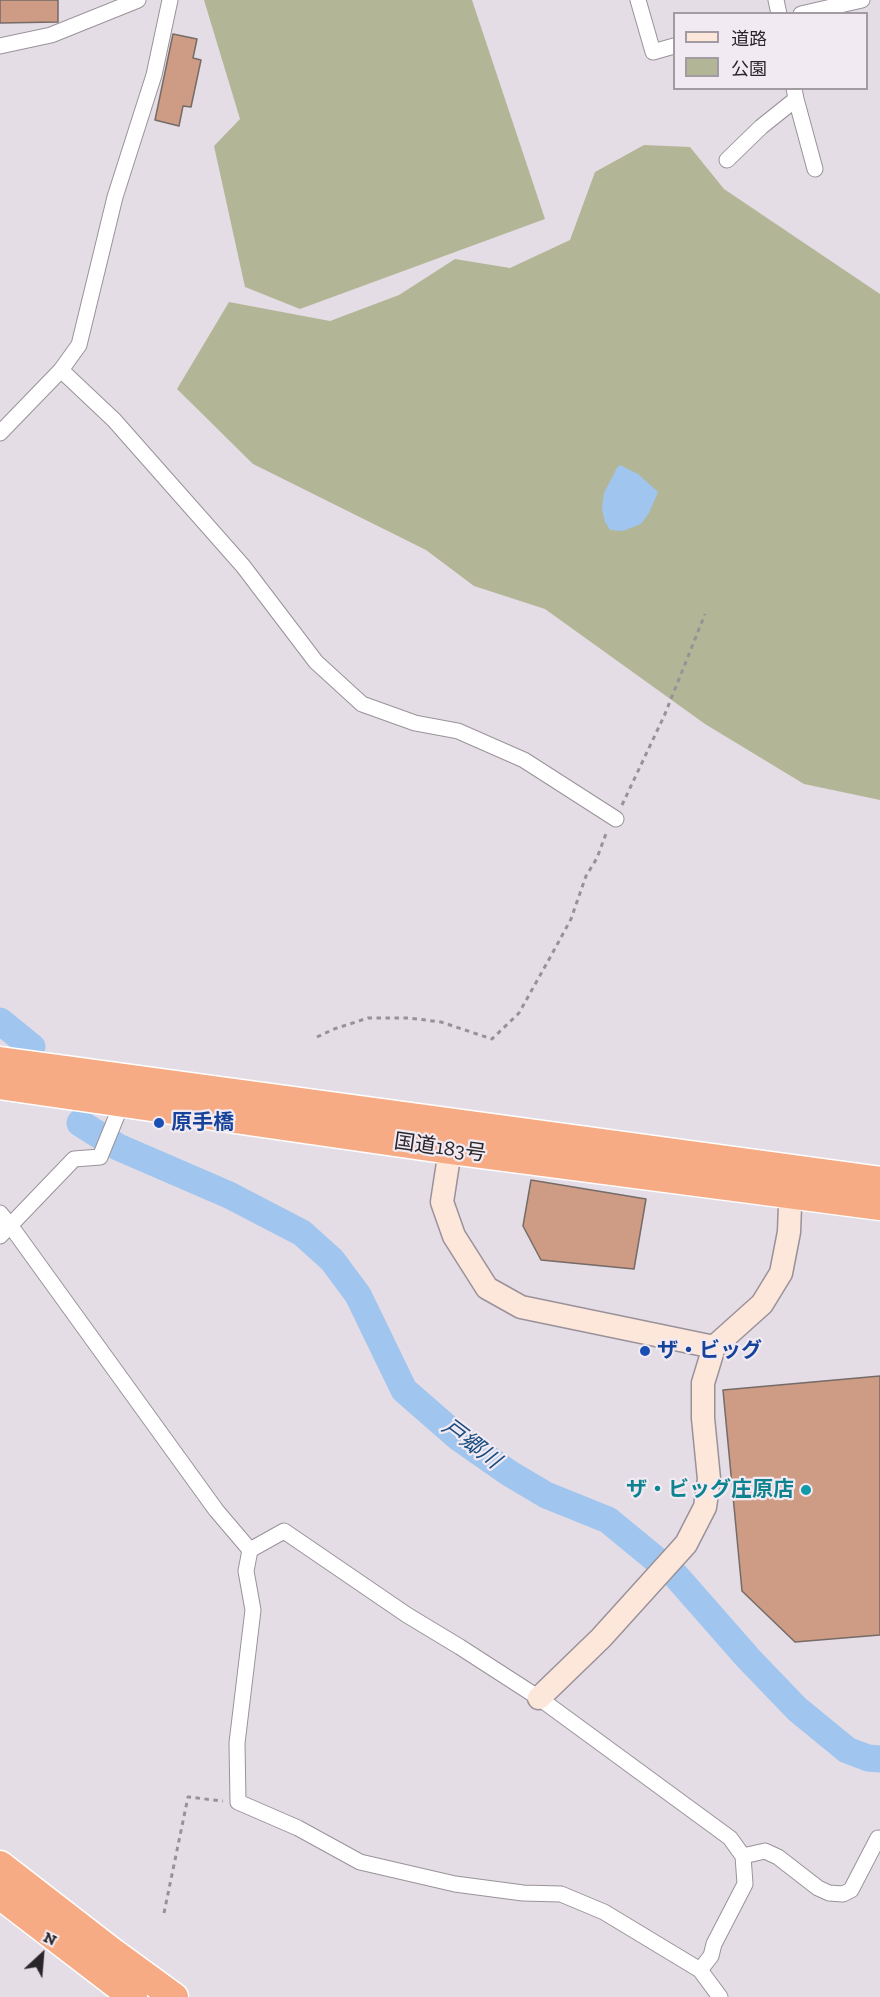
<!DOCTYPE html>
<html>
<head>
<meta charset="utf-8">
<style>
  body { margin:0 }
  #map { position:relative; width:880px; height:1997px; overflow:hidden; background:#e5dde6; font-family:"Zilla Slab","Noto Sans JP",serif }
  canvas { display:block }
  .legend { position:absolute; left:673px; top:12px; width:195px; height:78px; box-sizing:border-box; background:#f2eaf3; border:2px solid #a29ca2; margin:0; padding:8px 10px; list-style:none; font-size:18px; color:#292629 }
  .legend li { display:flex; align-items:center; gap:12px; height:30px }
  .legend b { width:30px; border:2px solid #a29ca2 }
  .north { position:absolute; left:12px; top:1925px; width:60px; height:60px; -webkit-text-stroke:4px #f2eaf3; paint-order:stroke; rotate:26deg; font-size:16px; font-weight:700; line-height:24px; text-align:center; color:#292629 }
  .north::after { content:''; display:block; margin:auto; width:21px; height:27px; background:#292629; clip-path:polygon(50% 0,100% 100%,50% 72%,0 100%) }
</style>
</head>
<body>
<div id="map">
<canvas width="880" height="1997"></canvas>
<ul class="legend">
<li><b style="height:8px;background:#fde6da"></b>道路</li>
<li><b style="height:16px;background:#b3b696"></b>公園</li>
</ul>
<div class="north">N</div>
</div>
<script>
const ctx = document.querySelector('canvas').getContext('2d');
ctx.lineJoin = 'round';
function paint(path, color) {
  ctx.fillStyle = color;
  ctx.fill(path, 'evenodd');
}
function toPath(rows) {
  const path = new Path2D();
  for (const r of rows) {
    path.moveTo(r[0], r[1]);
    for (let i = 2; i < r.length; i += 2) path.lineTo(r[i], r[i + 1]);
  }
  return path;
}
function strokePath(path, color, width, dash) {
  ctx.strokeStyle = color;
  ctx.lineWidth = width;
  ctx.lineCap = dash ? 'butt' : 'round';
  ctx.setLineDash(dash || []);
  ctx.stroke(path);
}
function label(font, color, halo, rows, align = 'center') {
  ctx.font = font + ' "Zilla Slab","Noto Sans JP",serif';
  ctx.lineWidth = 4.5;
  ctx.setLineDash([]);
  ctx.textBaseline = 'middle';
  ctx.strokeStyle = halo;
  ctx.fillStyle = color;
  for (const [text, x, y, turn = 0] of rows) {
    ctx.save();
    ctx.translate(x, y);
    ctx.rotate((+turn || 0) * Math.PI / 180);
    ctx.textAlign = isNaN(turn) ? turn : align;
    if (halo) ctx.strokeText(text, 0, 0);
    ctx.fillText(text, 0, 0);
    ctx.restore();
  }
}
const green = toPath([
  [204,0,472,0,545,219,300,309,245,287,214,146,240,119],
  [644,145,690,147,724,189,880,294,880,800,804,784,705,724,545,609,474,586,426,550,253,464,177,389,229,302,330,321,399,295,455,259,510,268,570,240,595,172]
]);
const water = toPath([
  [620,465,638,474,658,492,649,513,641,524,623,531,610,530,605,522,602,509,604,493,617,468]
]);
const river = toPath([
  [0,1021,32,1047],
  [80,1123,118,1147,229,1195,302,1233,332,1260,358,1295,404,1390,459,1438,509,1473,546,1495,608,1520,676,1576,748,1658,797,1709,847,1750,868,1758,880,1759]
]);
const building = toPath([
  [0,0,58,0,58,22,0,23,0,0],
  [173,34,197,39,193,58,201,60,191,107,183,106,179,126,155,120,173,34],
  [531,1180,646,1199,634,1269,541,1260,523,1226,531,1180],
  [880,1376,880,1635,795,1642,742,1591,723,1390,880,1376]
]);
const path = toPath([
  [622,805,665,714,705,614],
  [317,1037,334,1029,368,1018,409,1018,441,1022,492,1039,519,1013,552,954,571,919,586,876,597,858,607,831],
  [164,1913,188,1797,223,1801]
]);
const street = toPath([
  [638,0,653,52,674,46],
  [776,0,779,14],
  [801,14,862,0],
  [0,46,51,35,138,0],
  [796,99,815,169],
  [727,160,761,127,796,99,794,88],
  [61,370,114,420,243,566,316,662,362,704,415,723,458,731,524,760,616,819],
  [0,433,61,370,79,345,115,197,154,75,170,0],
  [0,1213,10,1225,216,1510,250,1550],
  [0,1236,74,1159,100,1157,122,1103],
  [250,1550,246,1571,253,1610,237,1743,238,1802,298,1828,360,1862,455,1884,523,1893,561,1894,604,1912,700,1970,720,1997],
  [250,1550,284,1531,407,1615,460,1647,539,1698,730,1838,743,1856,745,1884,714,1944,711,1956,700,1970],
  [743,1856,765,1851,778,1857,818,1888,829,1893,843,1894,851,1890,878,1838,880,1839]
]);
const secondary = toPath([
  [450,1150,442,1202,454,1236,487,1288,521,1307,714,1347],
  [539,1698,601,1638,686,1544,705,1507,709,1479,703,1418,703,1383,714,1347,762,1304,781,1273,789,1232,791,1180]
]);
const highway = toPath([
  [0,1061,880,1181],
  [0,1085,450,1150,880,1206],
  [0,1865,111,1951,174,1997],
  [0,1895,133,1997]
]);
const markers = [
  [159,1123,6,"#1a4fb4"],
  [645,1351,6,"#1a4fb4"],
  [806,1490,6,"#0f9aa8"]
];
const transitNames = [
  ["原手橋",171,1123],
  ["ザ・ビッグ",657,1351]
];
const streetNames = [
  ["国道183号",440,1148,8]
];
const cultureNames = [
  ["ザ・ビッグ庄原店",794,1490]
];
const waterNames = [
  ["戸郷川",471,1444,37]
];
paint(green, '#b3b696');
paint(water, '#a0c5ee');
strokePath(river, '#a0c5ee', 27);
paint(building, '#ce9b84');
strokePath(building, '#756b67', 1.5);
strokePath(street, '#9a929a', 17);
strokePath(secondary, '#9a929a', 25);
strokePath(highway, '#fff', 31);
strokePath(path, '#989298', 3, [4.5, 4.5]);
strokePath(street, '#fff', 15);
strokePath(secondary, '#fde6da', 22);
strokePath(highway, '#f7ab84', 28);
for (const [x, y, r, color] of markers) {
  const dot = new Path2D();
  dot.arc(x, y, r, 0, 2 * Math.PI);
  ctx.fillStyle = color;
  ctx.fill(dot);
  strokePath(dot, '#f2eaf3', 2);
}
label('bold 21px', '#164399', '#f2eaf3', transitNames, 'left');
label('21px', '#292629', '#f2eaf3', streetNames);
label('bold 21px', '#0d838f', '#f2eaf3', cultureNames, 'right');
label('italic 22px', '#194d7f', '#f2eaf3', waterNames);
</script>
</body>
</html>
